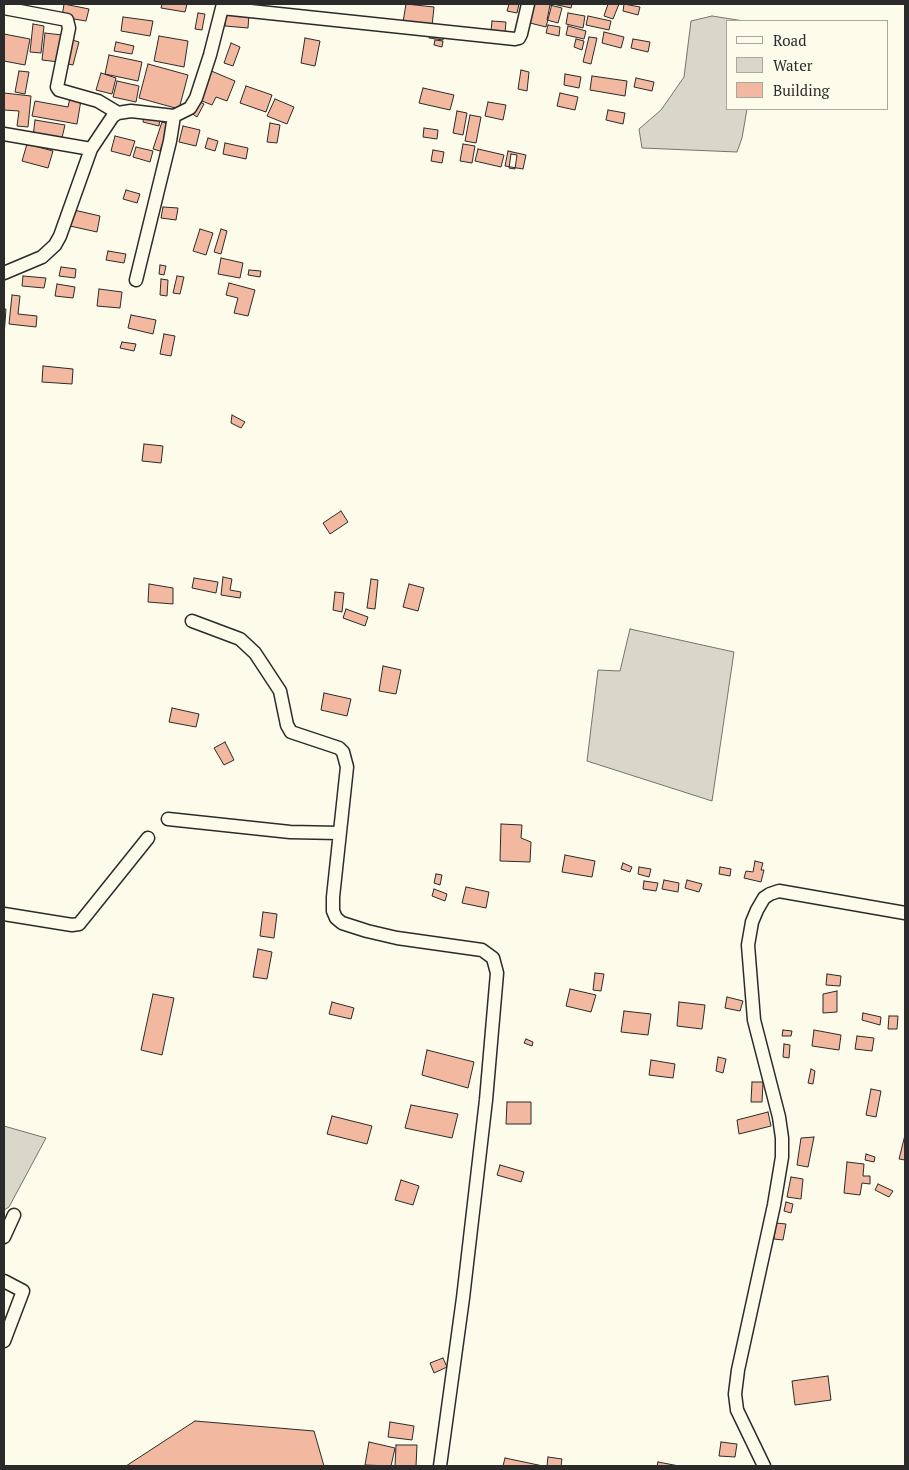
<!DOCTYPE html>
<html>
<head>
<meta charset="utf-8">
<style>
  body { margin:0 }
  #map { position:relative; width:909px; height:1470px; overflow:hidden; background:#fdfbea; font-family:"PT Serif",serif }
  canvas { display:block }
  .frame { position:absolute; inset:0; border:5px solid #2b2b2b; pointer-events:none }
  .legend { position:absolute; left:726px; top:20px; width:162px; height:90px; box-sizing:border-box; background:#fdfbea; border:1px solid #a9a89e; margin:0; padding:6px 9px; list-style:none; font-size:15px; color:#2b2b2b }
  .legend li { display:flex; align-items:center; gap:10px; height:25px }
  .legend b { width:25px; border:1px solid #a9a89e }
</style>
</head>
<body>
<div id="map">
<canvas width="909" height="1470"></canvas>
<div class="frame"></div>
<ul class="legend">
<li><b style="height:6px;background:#fdfbea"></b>Road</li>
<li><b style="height:14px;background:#d8d7c9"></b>Water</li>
<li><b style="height:14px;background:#f2b8a0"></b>Building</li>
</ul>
</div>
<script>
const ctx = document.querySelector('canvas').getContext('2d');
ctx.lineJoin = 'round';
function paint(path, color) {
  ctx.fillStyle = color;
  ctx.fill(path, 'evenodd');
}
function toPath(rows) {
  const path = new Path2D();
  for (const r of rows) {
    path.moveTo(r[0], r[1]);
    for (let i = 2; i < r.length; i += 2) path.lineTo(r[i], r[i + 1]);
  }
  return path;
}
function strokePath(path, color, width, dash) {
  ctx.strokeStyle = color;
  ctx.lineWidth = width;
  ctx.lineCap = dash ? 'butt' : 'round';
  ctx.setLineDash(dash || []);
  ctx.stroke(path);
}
const water = toPath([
  [712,16,744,21,728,21,728,109,747,109,742,138,737,152,642,148,639,129,661,110,684,77,691,21,712,16],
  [630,629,734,652,712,801,587,761,598,670,620,671,630,629],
  [4,1126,46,1138,9,1207,4,1210,4,1126]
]);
const building = toPath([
  [64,4,89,9,86,21,62,17,64,4],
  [162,4,187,4,185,12,161,8,162,4],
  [406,4,434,7,432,26,403,22,406,4],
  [509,4,519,4,517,13,507,11,509,4],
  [534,4,552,4,546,27,530,23,534,4],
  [553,4,572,4,571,8,553,4],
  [608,4,619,4,613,19,604,16,608,4],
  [624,4,640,7,638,15,623,11,624,4],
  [550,5,562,8,558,23,547,20,550,5],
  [226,12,249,14,248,28,225,26,226,12],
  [198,13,205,14,202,30,195,29,198,13],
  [568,13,585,16,583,28,566,24,568,13],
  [588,16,611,21,609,30,586,25,588,16],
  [123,17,153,21,150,36,121,31,123,17],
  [492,21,506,22,505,33,491,31,492,21],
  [33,24,44,26,41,53,30,52,33,24],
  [548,25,560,27,559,36,546,33,548,25],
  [568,26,586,31,584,39,566,35,568,26],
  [431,27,445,30,443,40,429,38,431,27],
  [604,32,624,37,621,48,602,43,604,32],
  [45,33,62,35,59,62,42,60,45,33],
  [4,34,30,39,25,65,4,61,4,34],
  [159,36,188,41,184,67,154,61,159,36],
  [589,37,597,38,591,64,583,62,589,37],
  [305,38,320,41,315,66,301,63,305,38],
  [69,39,79,42,73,65,63,63,69,39],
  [576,39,584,41,582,50,574,47,576,39],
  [633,39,650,42,648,52,631,48,633,39],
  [435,40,443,41,442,47,434,45,435,40],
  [116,42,134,46,132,54,114,51,116,42],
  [231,43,240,47,233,66,224,63,231,43],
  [109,55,142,62,138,81,105,74,109,55],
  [148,64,188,75,179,109,139,98,148,64],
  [209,70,235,81,227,101,216,97,212,105,197,99,209,70],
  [521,70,529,72,527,91,518,89,521,70],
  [19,71,29,72,25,94,15,92,19,71],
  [101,73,116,78,112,94,96,90,101,73],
  [565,74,581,77,579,88,564,85,565,74],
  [592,76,627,81,625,96,590,90,592,76],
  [636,78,654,82,652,91,634,87,636,78],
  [117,81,139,86,136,102,113,97,117,81],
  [246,86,272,95,266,112,240,103,246,86],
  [423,88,454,95,450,110,419,103,423,88],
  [4,93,31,96,28,127,17,126,19,111,4,110,4,93],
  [560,93,578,97,575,110,557,106,560,93],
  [70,98,81,100,77,124,32,116,35,101,68,107,70,98],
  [275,99,294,107,287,124,267,116,275,99],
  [198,101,204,104,197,117,191,113,198,101],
  [488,102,506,105,503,120,485,116,488,102],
  [608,110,625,113,623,124,606,120,608,110],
  [457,111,467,113,463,135,453,133,457,111],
  [144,114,160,117,159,126,143,122,144,114],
  [470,115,481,117,476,143,465,141,470,115],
  [35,120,65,125,61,142,33,137,35,120],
  [162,122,169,124,160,151,153,149,162,122],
  [270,123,280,125,277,143,267,142,270,123],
  [183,126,200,130,196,146,179,142,183,126],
  [424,128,438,130,437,139,423,137,424,128],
  [115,136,135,141,130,156,111,151,115,136],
  [208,138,218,141,215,151,205,148,208,138],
  [225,143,248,148,246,159,223,154,225,143],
  [27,144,53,151,48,168,22,161,27,144],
  [463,144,475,146,472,163,460,161,463,144],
  [136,147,153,151,150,162,133,157,136,147],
  [478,149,504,155,501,167,475,161,478,149],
  [433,150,444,152,442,163,431,161,433,150],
  [508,151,526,155,523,169,505,166,508,151],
  [511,154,517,155,515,169,509,168,511,154],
  [126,190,140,194,137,203,123,199,126,190],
  [163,207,178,208,176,220,161,218,163,207],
  [74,210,100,216,97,232,70,226,74,210],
  [200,229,213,233,206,255,193,251,200,229],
  [221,229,227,231,221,254,214,252,221,229],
  [108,251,126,254,124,263,106,260,108,251],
  [221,258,243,263,240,278,218,274,221,258],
  [160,265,166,266,164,275,159,274,160,265],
  [61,267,76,269,75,278,59,276,61,267],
  [249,270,261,271,260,277,248,275,249,270],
  [23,276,46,278,44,288,22,286,23,276],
  [177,276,184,277,180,294,173,293,177,276],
  [161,279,168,280,167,296,160,295,161,279],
  [229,283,255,290,248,316,234,313,238,298,226,295,229,283],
  [57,284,75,287,73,298,55,296,57,284],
  [99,289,122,292,120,308,97,306,99,289],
  [12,295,20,296,18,314,37,316,36,327,9,324,12,295],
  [4,309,6,309,4,336,4,309],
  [131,315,156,320,153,334,128,328,131,315],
  [164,334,175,336,171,356,160,354,164,334],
  [122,342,136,344,134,351,120,348,122,342],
  [43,366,73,369,72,384,42,382,43,366],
  [232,415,245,422,241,428,231,423,232,415],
  [144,444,163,446,161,463,142,461,144,444],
  [341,511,348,522,330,534,323,523,341,511],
  [223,577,232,579,230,590,241,592,240,598,221,595,223,577],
  [194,578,218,582,216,593,192,588,194,578],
  [371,579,378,580,375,609,367,608,371,579],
  [149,584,173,588,173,604,148,602,149,584],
  [409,584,424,588,418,611,403,607,409,584],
  [335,592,344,593,342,612,333,610,335,592],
  [346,609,368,617,365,626,343,618,346,609],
  [383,666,401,670,396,694,379,691,383,666],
  [324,693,351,699,347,716,321,710,324,693],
  [172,708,199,714,196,727,169,722,172,708],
  [225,742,234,760,224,765,214,748,225,742],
  [501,824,522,825,521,838,531,842,530,862,500,861,501,824],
  [565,855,595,861,592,877,562,872,565,855],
  [755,861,763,863,761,870,764,870,761,882,744,878,746,871,753,872,755,861],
  [623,863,632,867,630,872,621,869,623,863],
  [639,867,651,869,649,877,638,874,639,867],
  [720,867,731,869,730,876,719,874,720,867],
  [436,874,442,875,440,885,434,883,436,874],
  [664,880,679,883,678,892,662,889,664,880],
  [687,880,702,884,699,892,685,888,687,880],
  [644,881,658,883,656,891,643,889,644,881],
  [466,887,489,892,486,908,462,903,466,887],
  [434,889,447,894,445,901,432,896,434,889],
  [263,912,277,914,274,938,260,936,263,912],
  [258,949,272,952,267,979,253,977,258,949],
  [595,973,604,974,601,991,593,990,595,973],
  [827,974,841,976,840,986,826,985,827,974],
  [570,989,596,995,591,1012,566,1006,570,989],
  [837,991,837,1012,823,1013,823,994,837,991],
  [153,994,174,998,162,1055,141,1050,153,994],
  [727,997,743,1001,740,1011,725,1008,727,997],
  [332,1002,354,1008,351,1019,329,1014,332,1002],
  [679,1002,705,1005,702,1029,677,1026,679,1002],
  [624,1011,651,1014,648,1035,621,1032,624,1011],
  [863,1013,881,1017,880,1025,862,1020,863,1013],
  [889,1016,898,1016,897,1029,888,1029,889,1016],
  [783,1030,792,1031,791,1036,782,1036,783,1030],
  [814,1030,841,1035,839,1050,812,1046,814,1030],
  [857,1036,874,1038,872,1051,855,1049,857,1036],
  [526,1039,533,1042,532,1046,524,1043,526,1039],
  [784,1044,790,1045,789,1058,783,1057,784,1044],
  [427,1050,474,1062,468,1088,422,1075,427,1050],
  [718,1057,726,1059,723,1073,716,1071,718,1057],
  [651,1060,675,1064,673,1078,649,1075,651,1060],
  [811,1069,815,1071,813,1084,808,1083,811,1069],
  [752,1082,763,1082,762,1102,751,1102,752,1082],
  [871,1089,881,1091,876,1117,866,1115,871,1089],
  [507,1102,531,1102,531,1124,506,1124,507,1102],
  [411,1105,458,1114,452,1138,405,1128,411,1105],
  [768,1112,771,1126,739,1134,737,1120,768,1112],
  [332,1116,372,1126,367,1144,327,1134,332,1116],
  [905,1135,905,1160,899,1159,905,1135],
  [814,1137,808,1167,797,1165,801,1138,814,1137],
  [866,1154,875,1157,874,1162,865,1160,866,1154],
  [847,1162,864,1164,863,1176,870,1176,870,1184,862,1183,860,1195,844,1193,847,1162],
  [500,1165,524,1172,521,1182,497,1175,500,1165],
  [791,1177,803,1179,801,1199,787,1197,791,1177],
  [401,1180,419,1186,413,1205,395,1200,401,1180],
  [878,1184,893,1191,889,1197,875,1190,878,1184],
  [786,1202,793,1204,791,1213,784,1211,786,1202],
  [776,1223,786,1224,783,1240,774,1239,776,1223],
  [443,1358,447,1367,434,1373,430,1363,443,1358],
  [828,1376,831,1400,795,1405,792,1381,828,1376],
  [195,1421,314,1431,324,1466,126,1466,195,1421],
  [390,1422,414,1426,412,1440,388,1437,390,1422],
  [369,1442,395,1448,391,1466,365,1465,369,1442],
  [721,1442,737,1444,735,1457,719,1456,721,1442],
  [396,1445,417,1445,416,1466,395,1466,396,1445],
  [548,1457,562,1459,561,1466,547,1466,548,1457],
  [505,1458,543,1466,503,1466,505,1458],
  [658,1462,679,1466,657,1466,658,1462]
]);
const street = toPath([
  [4,8,67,20,69,28,57,87,59,90,98,101,118,113],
  [222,8,515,39,519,38,521,34,528,4],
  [4,134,91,149],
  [4,273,42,257,55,245,60,236,91,149,113,116,118,113,131,111,174,116,190,108,196,98,210,55,223,4],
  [136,280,170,141,174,116],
  [192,621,240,639,255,653,280,691,287,725,291,732,339,748,343,752,347,767,333,897,333,911,336,918,342,923,367,931,397,938,482,950,493,958,497,973,486,1100,463,1298,440,1466],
  [168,819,290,832,339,833],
  [4,914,72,925,79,924,148,838],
  [4,1237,14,1215],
  [4,1281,23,1291,4,1341],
  [764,1466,737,1410,735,1394,738,1370,774,1205,782,1157,782,1138,779,1117,754,1020,748,945,752,922,757,910,764,898,770,894,779,891,905,913]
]);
paint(water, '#d8d7c9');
strokePath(water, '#74746e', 1);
paint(building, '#f2b8a0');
strokePath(building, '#2b2b2b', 1);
strokePath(street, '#2b2b2b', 15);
strokePath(street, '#fdfbea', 12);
</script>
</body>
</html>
